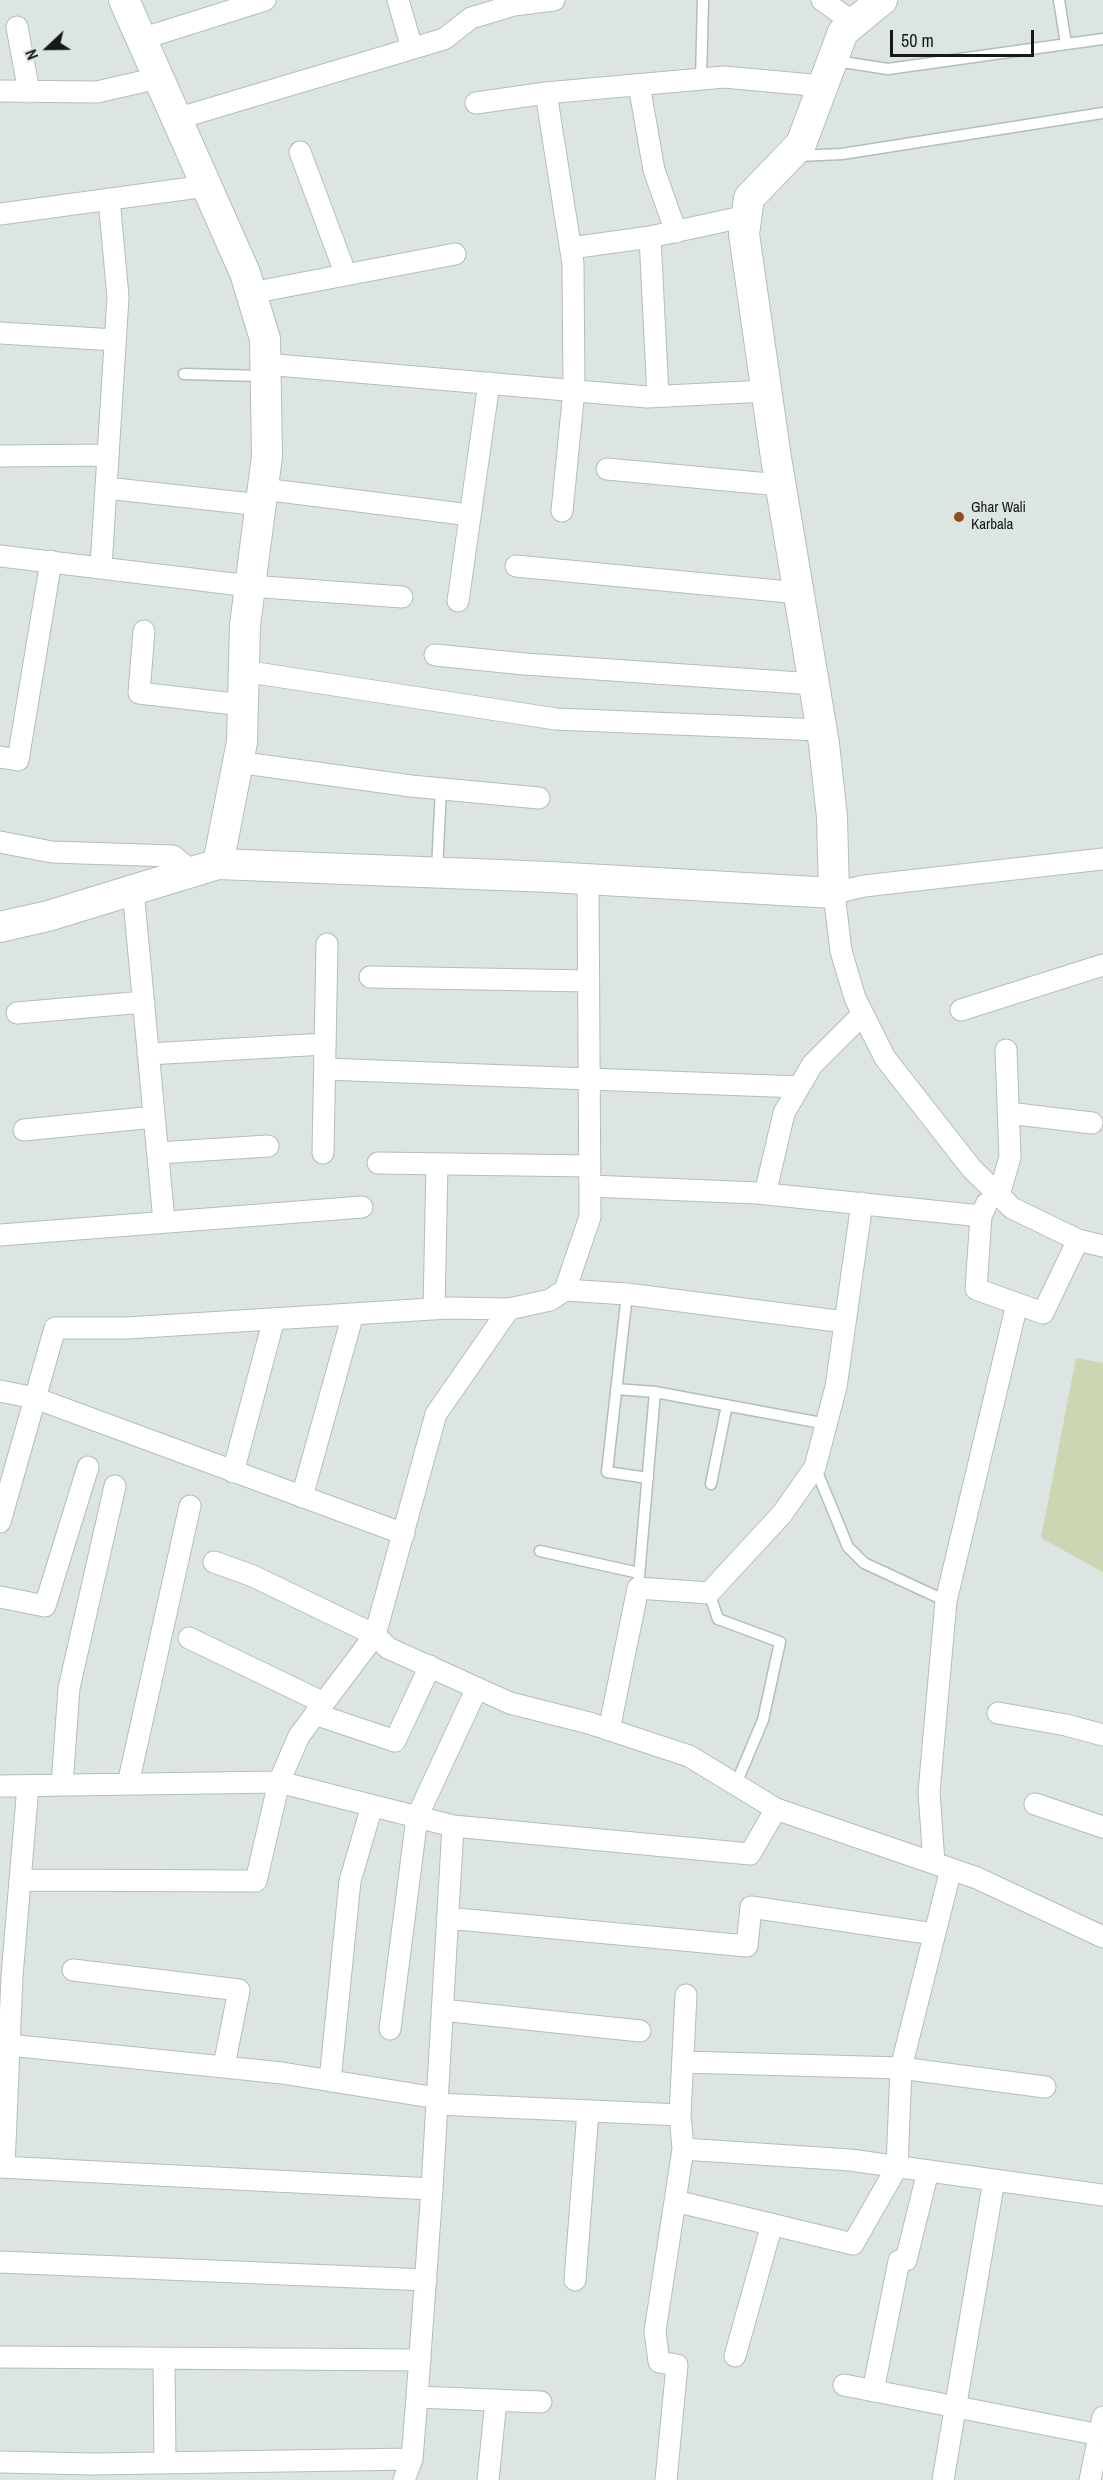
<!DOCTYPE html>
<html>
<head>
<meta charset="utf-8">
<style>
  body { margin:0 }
  #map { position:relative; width:1103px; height:2480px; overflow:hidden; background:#dce5e1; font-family:"Archivo Narrow",sans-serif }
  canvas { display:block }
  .north { position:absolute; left:18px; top:18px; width:60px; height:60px; -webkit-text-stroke:4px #dce5e1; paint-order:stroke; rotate:248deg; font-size:16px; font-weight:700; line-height:24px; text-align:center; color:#151917 }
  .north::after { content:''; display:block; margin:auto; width:21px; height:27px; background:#151917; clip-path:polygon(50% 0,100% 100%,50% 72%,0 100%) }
  .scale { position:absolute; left:890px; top:30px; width:144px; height:27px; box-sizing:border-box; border:3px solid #151917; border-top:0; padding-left:8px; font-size:18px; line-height:21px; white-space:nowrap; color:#151917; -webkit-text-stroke:4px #dce5e1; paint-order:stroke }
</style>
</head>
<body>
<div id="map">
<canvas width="1103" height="2480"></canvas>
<div class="north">N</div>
<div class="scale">50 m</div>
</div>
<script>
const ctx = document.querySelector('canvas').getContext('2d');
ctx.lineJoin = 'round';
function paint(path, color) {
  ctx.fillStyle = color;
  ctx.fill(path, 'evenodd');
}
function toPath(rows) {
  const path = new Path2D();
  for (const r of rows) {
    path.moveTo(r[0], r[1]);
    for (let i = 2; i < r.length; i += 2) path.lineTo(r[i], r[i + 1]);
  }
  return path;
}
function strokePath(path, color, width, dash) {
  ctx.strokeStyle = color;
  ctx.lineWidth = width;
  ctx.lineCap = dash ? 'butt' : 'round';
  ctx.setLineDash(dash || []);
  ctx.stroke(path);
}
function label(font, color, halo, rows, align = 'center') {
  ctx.font = font + ' "Archivo Narrow",sans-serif';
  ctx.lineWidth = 4.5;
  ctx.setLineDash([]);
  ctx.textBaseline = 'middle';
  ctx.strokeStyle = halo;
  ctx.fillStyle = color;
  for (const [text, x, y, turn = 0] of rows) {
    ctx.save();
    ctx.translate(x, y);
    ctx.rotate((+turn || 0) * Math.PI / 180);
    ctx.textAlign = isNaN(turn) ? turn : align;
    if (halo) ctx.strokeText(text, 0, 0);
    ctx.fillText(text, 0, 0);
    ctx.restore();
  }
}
const green = toPath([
  [1076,1358,1103,1363,1103,1572,1041,1538]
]);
const lane = toPath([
  [1059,0,1066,44],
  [836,61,888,69,1103,39],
  [701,79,703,0],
  [798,156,842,154,1103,113],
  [184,374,262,376],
  [437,870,441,789],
  [627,1294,607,1472,648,1478],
  [616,1389,655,1392,827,1424],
  [815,1467,848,1547,864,1563,946,1601],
  [711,1484,727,1405],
  [540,1551,639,1573],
  [638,1588,655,1392],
  [709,1593,718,1619,780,1642,763,1720,736,1784]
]);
const street = toPath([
  [398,0,412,48],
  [822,0,854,23],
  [17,27,29,92],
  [141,39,265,0],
  [639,85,654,170,676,232],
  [0,91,97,92,158,78],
  [546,93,573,264,574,390,562,511],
  [476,103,546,93,724,77,823,86],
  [176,119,444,39,471,18,514,5,554,0],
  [300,152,346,275],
  [0,214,206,186],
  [650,237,658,396],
  [571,248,650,237,747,216],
  [251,293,455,254],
  [0,333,115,340],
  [265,364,647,397,766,391],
  [0,456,108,455],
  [607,469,780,485],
  [106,488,261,505],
  [263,489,470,515],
  [0,556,250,586,402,597],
  [516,566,799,593],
  [101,567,118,297,109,199],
  [458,601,489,383],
  [144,631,139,693,243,705],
  [435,655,525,664,814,684],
  [243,671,556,719,821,730],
  [0,757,18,760,51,561],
  [237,762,411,786,539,798],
  [0,842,52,852,173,856,193,872],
  [1103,859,864,886,834,893,841,951,855,998,885,1058,972,1169,1012,1208,1078,1240,1103,1246],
  [133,890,164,1221],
  [370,977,588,981],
  [961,1010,1103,965],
  [17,1013,144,1002],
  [148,1054,325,1044],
  [325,1069,799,1087],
  [1008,1113,1092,1123],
  [24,1130,154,1117],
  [158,1153,268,1146],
  [323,1153,327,944],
  [378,1163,590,1166],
  [590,1186,757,1193,981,1216],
  [765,1194,784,1113,812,1065,863,1014],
  [999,1195,1010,1157,1006,1050],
  [987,1203,981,1216,976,1289,1043,1313,1078,1240],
  [0,1235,362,1207],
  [565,1290,627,1294,845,1322],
  [434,1309,437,1164],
  [0,1391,35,1398,404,1534],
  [233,1472,274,1319],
  [302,1497,353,1314],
  [0,1522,55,1328,127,1328,448,1308,509,1309],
  [214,1562,253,1576,375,1635,388,1648,510,1703,589,1723,689,1756,776,1809,977,1878,1103,1937],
  [0,1597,45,1606,88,1467],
  [189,1638,324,1703],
  [998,1713,1066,1725,1103,1735],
  [315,1714,395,1741,430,1666],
  [609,1730,638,1588,709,1593,782,1514,815,1467,836,1387,862,1203],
  [128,1784,190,1506],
  [62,1785,69,1688,115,1486],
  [0,1786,279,1782,453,1826,750,1854,776,1809],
  [1035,1804,1103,1827],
  [934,1863,929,1792,946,1601,1017,1304],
  [20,1880,256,1881,279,1782,299,1736,375,1635,436,1414,509,1309,550,1300,565,1290,590,1217,588,879],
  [447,1918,747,1946,751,1907,934,1934],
  [73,1970,239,1990,224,2066],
  [442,2010,640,2031],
  [390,2029,417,1817,477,1688],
  [9,2045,282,2073,437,2098],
  [683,2062,901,2068,1045,2087],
  [330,2081,350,1881,372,1806],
  [437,2104,680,2115],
  [683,2149,850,2160,1103,2195],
  [0,2167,432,2189],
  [4,2167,12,1976,28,1786],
  [675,2201,853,2244,897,2167,901,2068,951,1869],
  [0,2262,426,2280],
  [575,2280,588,2111],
  [735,2356,772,2224],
  [0,2357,420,2360],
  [164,2359,165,2463],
  [844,2385,1100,2435],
  [873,2391,899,2261,906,2260,928,2171],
  [417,2397,541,2402],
  [0,2462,93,2464,412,2459],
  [404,2480,412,2459,417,2397,432,2189,453,1826],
  [488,2480,496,2400],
  [666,2480,677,2365,659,2362,655,2331,683,2149,680,2115,686,1995],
  [943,2480,994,2180],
  [1090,2480,1103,2417]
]);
const secondary = toPath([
  [124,0,245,273,265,339,267,456,245,625,242,742,218,864],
  [0,927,48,916,218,864,550,877,834,893,832,817,824,744,776,458,744,234,749,198,801,144,843,32,882,0]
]);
const markers = [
  [959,517,6,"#904d1f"]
];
const poiNames = [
  ["Ghar Wali",971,508],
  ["Karbala",971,525]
];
paint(green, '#cdd6b3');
strokePath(lane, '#b4beb9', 13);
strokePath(street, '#b4beb9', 23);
strokePath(secondary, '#b4beb9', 32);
strokePath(lane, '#fff', 10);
strokePath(street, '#fff', 21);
strokePath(secondary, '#fff', 30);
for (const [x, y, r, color] of markers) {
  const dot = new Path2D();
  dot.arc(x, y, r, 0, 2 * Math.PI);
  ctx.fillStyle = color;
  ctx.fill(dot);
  strokePath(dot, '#dce5e1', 2);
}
label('15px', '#151917', '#dce5e1', poiNames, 'left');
</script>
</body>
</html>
